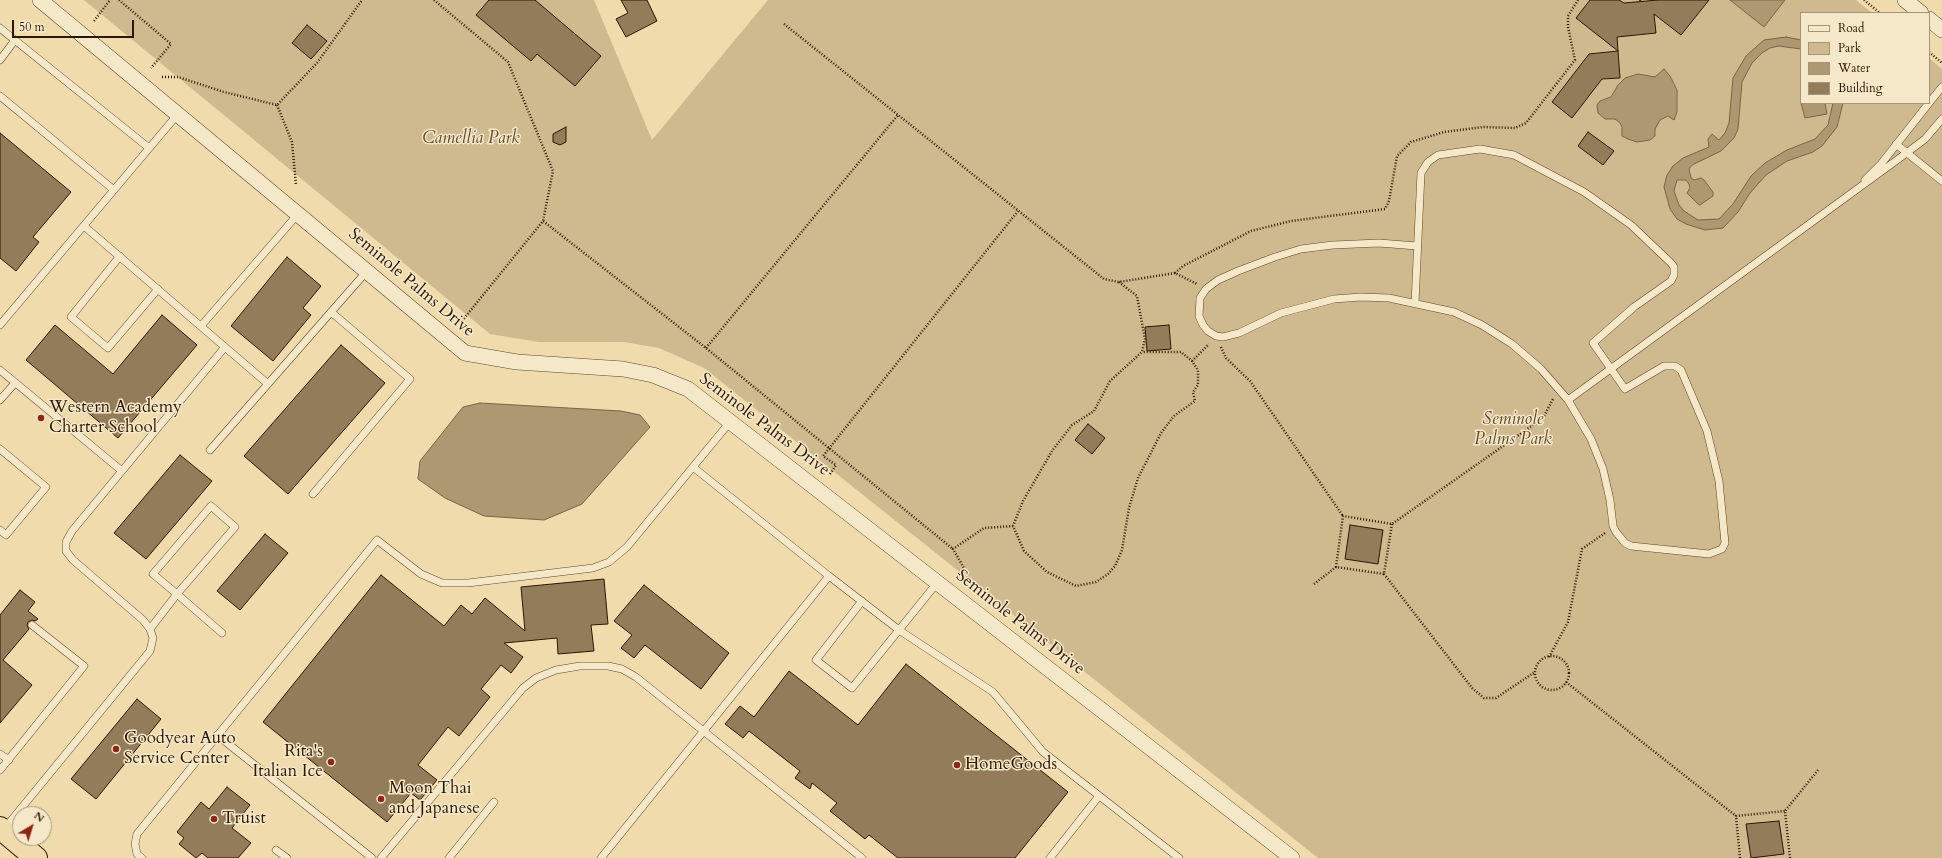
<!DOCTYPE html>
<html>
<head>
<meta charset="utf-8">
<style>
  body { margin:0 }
  #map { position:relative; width:1942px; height:858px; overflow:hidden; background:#f0dbac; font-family:Cardo,serif }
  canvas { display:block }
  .legend { position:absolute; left:1800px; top:12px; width:130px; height:92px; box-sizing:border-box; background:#f5e8c9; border:1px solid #a59479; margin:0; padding:5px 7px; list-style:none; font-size:12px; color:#2d1600 }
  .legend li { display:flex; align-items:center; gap:8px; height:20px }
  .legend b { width:20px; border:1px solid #a59479 }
  .north { position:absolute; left:12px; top:806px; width:40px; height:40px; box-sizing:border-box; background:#f5e8c9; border:1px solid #a59479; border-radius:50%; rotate:38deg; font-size:11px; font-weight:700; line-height:16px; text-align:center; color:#2d1600 }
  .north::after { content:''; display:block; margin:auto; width:14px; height:18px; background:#8f2418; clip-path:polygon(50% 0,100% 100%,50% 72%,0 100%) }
  .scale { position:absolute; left:12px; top:20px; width:122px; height:18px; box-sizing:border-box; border:2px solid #2d1600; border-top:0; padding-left:5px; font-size:12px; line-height:14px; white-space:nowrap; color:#2d1600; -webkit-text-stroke:3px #f5e8c9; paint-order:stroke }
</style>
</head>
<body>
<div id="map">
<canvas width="1942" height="858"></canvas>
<ul class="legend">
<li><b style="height:5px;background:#f5e8c9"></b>Road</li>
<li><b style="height:11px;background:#cfba8f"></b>Park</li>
<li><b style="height:11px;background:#ae9872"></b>Water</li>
<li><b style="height:11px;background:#927c59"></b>Building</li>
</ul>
<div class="north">N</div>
<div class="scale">50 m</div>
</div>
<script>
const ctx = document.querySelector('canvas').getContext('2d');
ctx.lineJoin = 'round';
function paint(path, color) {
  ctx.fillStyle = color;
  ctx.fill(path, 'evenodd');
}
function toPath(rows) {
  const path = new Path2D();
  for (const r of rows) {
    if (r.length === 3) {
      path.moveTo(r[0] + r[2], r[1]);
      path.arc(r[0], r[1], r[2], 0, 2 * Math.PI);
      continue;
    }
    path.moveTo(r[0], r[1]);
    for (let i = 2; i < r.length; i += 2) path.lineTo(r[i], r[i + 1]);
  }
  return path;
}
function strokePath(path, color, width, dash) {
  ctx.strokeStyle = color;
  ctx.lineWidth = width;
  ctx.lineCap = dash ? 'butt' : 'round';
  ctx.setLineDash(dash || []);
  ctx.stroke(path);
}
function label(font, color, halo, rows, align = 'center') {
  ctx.font = font + ' Cardo,serif';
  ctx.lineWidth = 3;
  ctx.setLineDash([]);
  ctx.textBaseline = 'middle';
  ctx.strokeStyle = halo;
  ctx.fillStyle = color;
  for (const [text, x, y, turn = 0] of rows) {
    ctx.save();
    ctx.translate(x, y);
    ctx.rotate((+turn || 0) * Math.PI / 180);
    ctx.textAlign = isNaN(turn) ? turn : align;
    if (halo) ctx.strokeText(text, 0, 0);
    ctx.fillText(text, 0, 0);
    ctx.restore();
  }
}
const green = toPath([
  [84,0,594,0,652,140,768,0,1856,0,1872,13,1801,13,1801,103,1929,103,1929,58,1942,69,1942,858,1318,858,704,368,659,348,624,342,539,342,490,334]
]);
const water = toPath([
  [1730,0,1785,0,1764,27,1730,0],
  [1786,37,1801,40,1801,49,1779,46,1770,48,1762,53,1752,63,1742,82,1738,129,1734,138,1721,151,1692,165,1689,169,1691,178,1694,180,1701,178,1704,180,1713,192,1713,196,1700,205,1698,204,1687,193,1690,188,1689,184,1686,180,1677,180,1674,191,1679,205,1684,211,1698,220,1719,219,1733,204,1751,176,1765,163,1787,150,1815,139,1828,125,1833,103,1843,103,1837,127,1822,146,1813,152,1787,161,1766,175,1750,193,1738,212,1723,228,1705,230,1686,224,1677,219,1670,209,1664,187,1667,175,1673,166,1683,158,1709,147,1708,139,1712,134,1719,140,1725,133,1729,123,1733,78,1746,56,1764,40,1786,37],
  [1664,69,1670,76,1677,90,1677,112,1674,120,1668,116,1660,120,1655,129,1655,136,1650,140,1637,142,1628,139,1622,136,1622,127,1620,123,1615,119,1605,119,1598,113,1597,105,1600,101,1611,97,1618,85,1625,78,1638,74,1655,77,1664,69],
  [1801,103,1825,103,1827,114,1805,118,1801,103],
  [480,403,621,411,640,415,650,427,582,504,544,520,484,516,445,498,418,479,420,461,463,407,480,403]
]);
const building = toPath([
  [489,0,535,0,601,56,575,86,537,54,531,61,476,15,489,0],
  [621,0,647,0,657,21,626,37,616,19,628,13,621,0],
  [1590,0,1619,0,1624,3,1658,0,1709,0,1681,35,1654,14,1656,33,1617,37,1618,51,1576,18,1590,0],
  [307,25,327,41,311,59,292,43,307,25],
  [1618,51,1620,78,1602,79,1572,118,1552,102,1589,54,1618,51],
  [566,127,566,142,560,145,553,142,553,134,566,127],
  [1588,132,1614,151,1603,165,1578,146,1588,132],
  [0,133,71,192,33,237,39,242,16,271,0,258,0,133],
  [287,257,321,286,303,308,311,315,273,361,231,326,287,257],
  [162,315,197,345,118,438,26,360,55,325,113,374,162,315],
  [1169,325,1171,349,1147,351,1145,327,1169,325],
  [341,345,385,383,288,494,244,456,341,345],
  [1088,424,1105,438,1092,454,1075,440,1088,424],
  [180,455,212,481,146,559,114,533,180,455],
  [1350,525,1383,530,1378,564,1345,559,1350,525],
  [265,534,288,553,240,610,217,591,265,534],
  [381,575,444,626,461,605,472,614,485,598,525,631,521,587,604,579,608,624,591,625,594,651,558,654,557,638,504,643,523,657,511,673,501,665,481,689,490,697,459,736,448,727,418,765,437,780,420,800,411,793,387,822,263,722,381,575],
  [644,585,729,653,701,689,645,645,634,658,621,648,632,635,614,621,644,585],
  [20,590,35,602,28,611,38,619,35,621,32,620,28,622,27,625,29,629,3,660,32,685,0,723,0,615,20,590],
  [906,664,1068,792,1015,858,898,858,869,835,865,839,830,811,837,803,812,783,810,789,795,778,800,771,749,731,743,738,725,724,740,706,754,717,789,671,858,725,906,664],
  [137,699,161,719,96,799,71,779,137,699],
  [227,787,250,805,232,828,251,843,238,858,208,858,202,853,196,858,179,844,184,838,177,832,201,802,209,809,227,787],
  [1779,821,1784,854,1751,858,1746,824,1779,821]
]);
const path = toPath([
  [119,0,171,44,151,68],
  [434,0,508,62,553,171,543,221],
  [1640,0,1641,2],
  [1864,0,1880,13],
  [94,21,110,0],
  [784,24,1104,279,1119,282,1175,273,1197,284],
  [1929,52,1942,63],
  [162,77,178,77,224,92,277,105,317,63,362,0],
  [277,105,292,142,296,185],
  [1175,273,1183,266,1251,231,1291,221,1385,209,1389,201,1397,156,1411,142,1444,132,1483,127,1515,128,1526,123,1575,60,1568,27,1568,16,1578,0],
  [1119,282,1137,296,1145,339,1142,352,1110,381,1094,411,1072,425,1052,451,1023,501,1013,526,1024,551,1047,572,1076,586,1096,582,1108,574,1115,566,1122,550,1129,508,1138,478,1161,433,1174,416,1195,401,1193,392,1198,385,1198,370,1192,361,1181,352,1142,352],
  [462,321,543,221,706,348,953,549],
  [1221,347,1226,358,1250,381,1343,516],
  [706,348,898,115],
  [1192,361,1209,344],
  [830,474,836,465,823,456,1018,211],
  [1392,524,1384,574,1336,567,1343,516,1392,524,1543,418,1553,399],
  [1384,574,1472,688,1484,698,1496,698,1535,672],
  [957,577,964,568,953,549,984,528,1013,526],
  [1314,584,1336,567],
  [1552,673,17],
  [1549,657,1568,622,1582,549,1605,533],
  [1566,682,1736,816],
  [1740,858,1736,816,1785,811],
  [1790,858,1785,811,1818,770]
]);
const lane = toPath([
  [0,28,149,148],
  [0,60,15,40],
  [0,96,114,190],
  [1929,103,1942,87],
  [1896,144,1942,181],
  [1865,180,1881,164,1929,103],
  [84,226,268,384],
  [120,256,71,317,108,348,158,289],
  [1415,303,1421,173,1428,162,1438,155,1480,149,1514,155,1584,192,1631,225,1671,263,1674,267,1674,275,1671,281,1634,307,1593,343,1625,389,1664,366,1675,366,1681,370,1707,431,1719,481,1725,543,1722,549,1709,554,1631,546,1625,543,1616,532,1613,526,1610,500,1603,469,1591,439,1568,400,1541,369,1512,344,1482,325,1454,312,1389,298,1361,297,1334,299,1281,313,1239,333,1223,337,1216,336,1208,331,1203,325,1199,316,1200,298,1206,289,1218,280,1238,271,1275,257,1301,249,1333,245,1379,243,1417,246],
  [0,325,178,114],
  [201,326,298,214],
  [0,370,122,471],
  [0,400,15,383],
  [1568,400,1897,160,1925,139,1942,119],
  [0,449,46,487,6,535,0,530],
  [210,450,367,271],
  [313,494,410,379,331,312],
  [211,506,235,527,177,594,153,574,211,506],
  [829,576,899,630,993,692,1043,752,1179,858],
  [862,601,816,660,852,688,937,583],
  [150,629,177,594,222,633],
  [217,735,372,858],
  [0,754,9,760],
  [0,770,84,666,32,625],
  [5,828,150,651,153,638,150,629,143,620,73,560,66,551,66,542,72,531,225,347],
  [276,850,287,858],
  [142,858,137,854,135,844,137,834,377,540,421,574,442,583,468,583,593,568,609,562,627,547,730,422],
  [381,858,523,688,536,678,556,670,580,666,608,666,622,669,636,677,862,858],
  [449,858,494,802],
  [601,858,829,576,693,467],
  [1050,858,1099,796]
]);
const street = toPath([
  [40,0,465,353,517,362,623,369,653,375,688,389,1292,858],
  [1905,0,1921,13],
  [1929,19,1942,30]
]);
const highway = toPath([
  [0,828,36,858]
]);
const markers = [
  [41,418,4,"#8f2418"],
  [116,749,4,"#8f2418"],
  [331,762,4,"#8f2418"],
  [957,765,4,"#8f2418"],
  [381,799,4,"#8f2418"],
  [214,819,4,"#8f2418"]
];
const parkNames = [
  ["Camellia Park",471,139],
  ["Seminole",1513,420],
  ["Palms Park",1513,440]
];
const streetNames = [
  ["Seminole Palms Drive",411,283,40],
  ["Seminole Palms Drive",764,425,37],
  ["Seminole Palms Drive",1020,623,38]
];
const poiNames = [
  ["Western Academy",49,408],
  ["Charter School",49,428],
  ["Goodyear Auto",124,739],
  ["Service Center",124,759],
  ["Rita's",323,752,"right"],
  ["Italian Ice",323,772,"right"],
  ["HomeGoods",965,765],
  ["Moon Thai",389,789],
  ["and Japanese",389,809],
  ["Truist",222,819]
];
paint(green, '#cfba8f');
paint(water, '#ae9872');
strokePath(water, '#7a6444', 1);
paint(building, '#927c59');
strokePath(building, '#2d1600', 1);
strokePath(lane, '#5e472b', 8);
strokePath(street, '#5e472b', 16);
strokePath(highway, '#2d1600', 24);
strokePath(path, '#2d1600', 2.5, [1, 2]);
strokePath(lane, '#f5e8c9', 7);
strokePath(street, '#f5e8c9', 15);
strokePath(highway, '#f0dbac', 22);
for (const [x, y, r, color] of markers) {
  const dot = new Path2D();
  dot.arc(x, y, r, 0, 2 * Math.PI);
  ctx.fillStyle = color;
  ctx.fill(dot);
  strokePath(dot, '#f5e8c9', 1.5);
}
label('italic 17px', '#5e472b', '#f5e8c9', parkNames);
label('17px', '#2d1600', '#f5e8c9', streetNames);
label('17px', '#2d1600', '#f5e8c9', poiNames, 'left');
</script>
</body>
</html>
